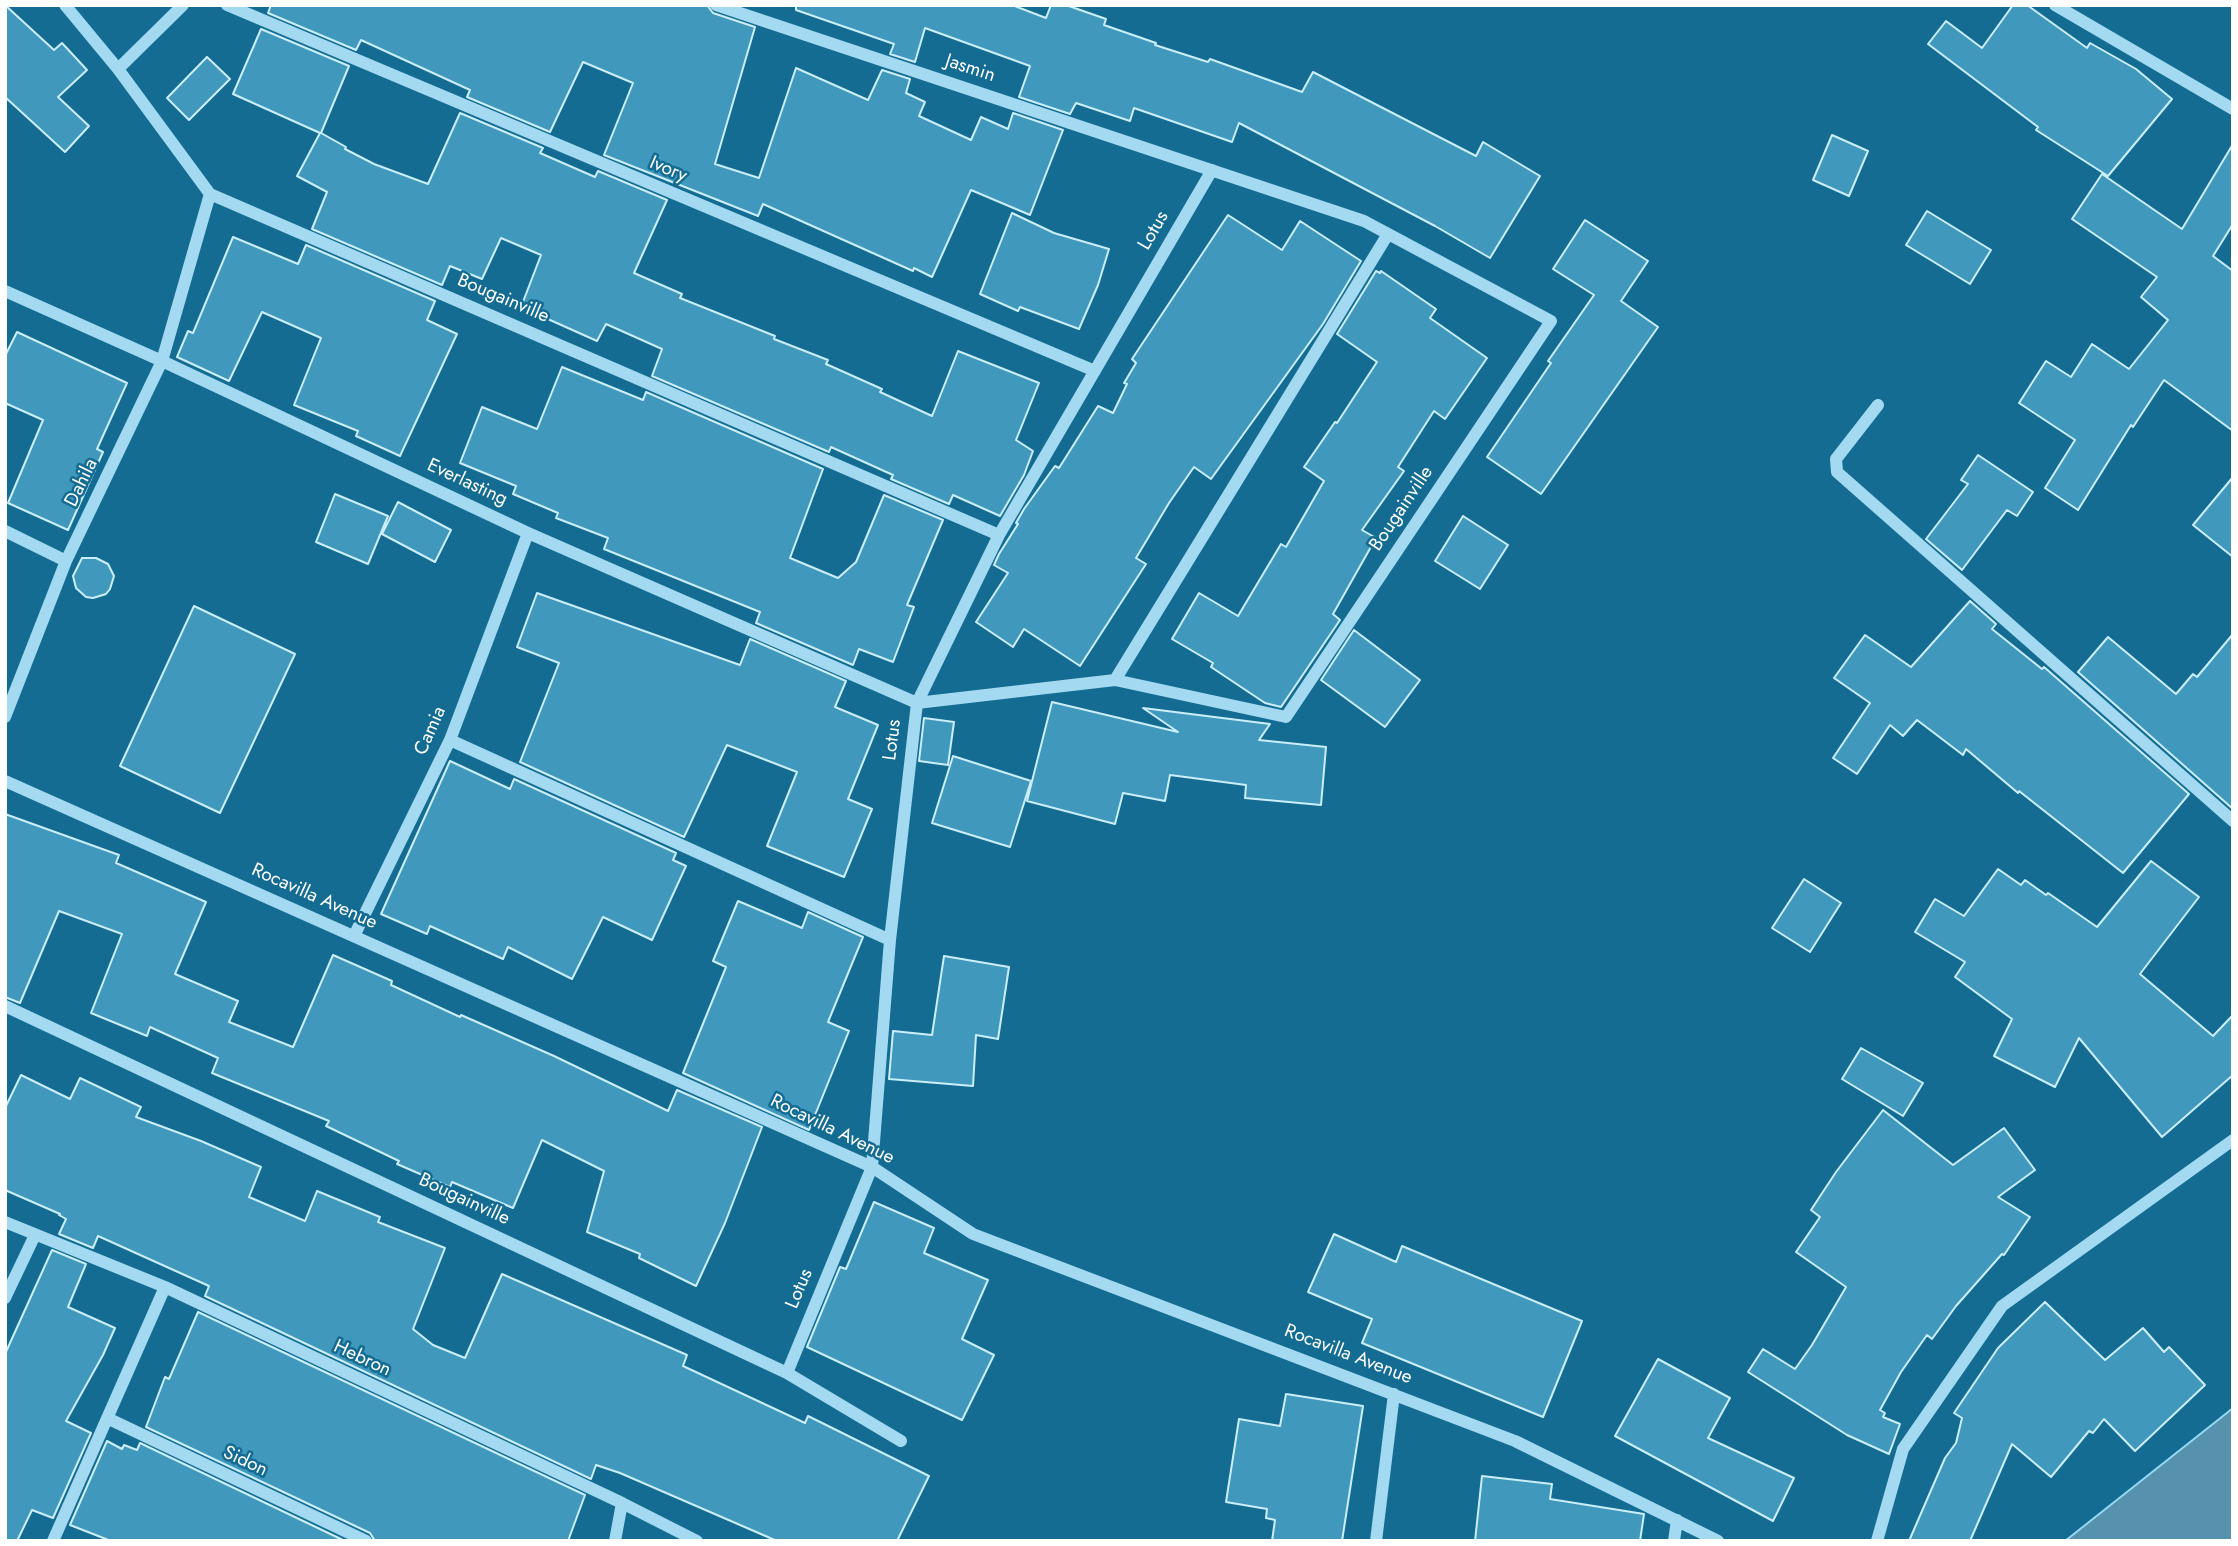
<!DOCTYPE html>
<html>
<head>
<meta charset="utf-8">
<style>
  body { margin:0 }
  #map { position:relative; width:2238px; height:1546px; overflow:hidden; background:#146c93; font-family:Jost,sans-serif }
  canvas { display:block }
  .frame { position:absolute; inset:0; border:7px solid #fff; pointer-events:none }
</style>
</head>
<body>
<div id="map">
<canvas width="2238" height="1546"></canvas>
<div class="frame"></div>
</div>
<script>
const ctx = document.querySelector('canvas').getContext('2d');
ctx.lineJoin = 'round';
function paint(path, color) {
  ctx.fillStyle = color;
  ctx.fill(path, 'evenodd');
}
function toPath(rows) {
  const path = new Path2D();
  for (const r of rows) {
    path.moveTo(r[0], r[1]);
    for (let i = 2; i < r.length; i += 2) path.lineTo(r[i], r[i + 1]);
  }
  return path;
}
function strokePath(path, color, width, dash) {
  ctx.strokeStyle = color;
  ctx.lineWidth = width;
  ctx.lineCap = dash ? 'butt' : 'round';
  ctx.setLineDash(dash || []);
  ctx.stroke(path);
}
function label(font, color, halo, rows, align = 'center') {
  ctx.font = font + ' Jost,sans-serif';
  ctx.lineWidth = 5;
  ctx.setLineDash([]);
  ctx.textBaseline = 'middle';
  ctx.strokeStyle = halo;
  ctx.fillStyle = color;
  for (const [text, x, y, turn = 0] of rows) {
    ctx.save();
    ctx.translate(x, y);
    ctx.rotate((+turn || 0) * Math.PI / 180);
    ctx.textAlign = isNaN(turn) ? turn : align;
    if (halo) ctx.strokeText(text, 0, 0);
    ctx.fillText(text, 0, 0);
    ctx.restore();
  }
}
const water = toPath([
  [2233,1408,2233,1541,2065,1541,2223,1416,2233,1408]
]);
const building = toPath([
  [5,5,54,50,62,43,87,70,58,97,89,126,65,152,5,97,5,5],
  [271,5,707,5,713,13,755,27,715,164,759,178,796,68,868,100,882,70,910,79,906,93,925,102,919,116,971,140,981,117,1008,129,1013,113,1063,130,1030,215,971,190,932,277,914,268,913,271,763,204,758,216,604,155,633,83,583,62,550,132,467,97,470,90,361,40,356,50,268,13,271,5],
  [796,5,1012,5,1046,18,1051,5,1066,5,1106,19,1104,25,1156,43,1155,45,1208,62,1210,59,1302,92,1313,72,1476,156,1483,142,1540,176,1490,258,1435,226,1239,123,1232,142,1134,108,1130,121,1076,103,1070,114,1019,97,1030,66,925,28,915,62,890,54,894,44,796,10,796,5],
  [2013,5,2027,5,2087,48,2090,43,2136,69,2172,99,2108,176,2036,130,2038,127,1928,44,1946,21,1982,48,2013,5],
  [261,29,349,66,321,133,346,147,345,149,374,164,428,184,460,113,543,148,540,153,595,177,598,171,667,200,634,273,682,294,680,298,775,336,774,339,828,360,826,364,882,389,880,392,932,416,958,351,1039,383,1016,440,1033,451,1024,475,1000,516,953,495,949,504,891,479,893,475,831,447,829,452,652,376,662,349,606,324,597,341,521,307,541,255,501,238,482,279,450,266,442,285,312,229,327,192,297,176,320,133,233,94,261,29],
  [207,57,230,79,189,120,167,98,207,57],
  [1832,135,1868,151,1849,196,1813,180,1832,135],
  [2233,144,2233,224,2213,256,2233,271,2233,431,2164,380,2133,427,2131,425,2078,510,2045,488,2075,440,2019,403,2046,361,2071,377,2092,344,2129,369,2168,320,2141,297,2157,277,2072,219,2102,174,2182,229,2233,144],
  [1927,211,1991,250,1970,284,1906,245,1927,211],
  [1012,213,1054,233,1109,249,1098,285,1079,329,1020,307,1018,311,980,294,1012,213],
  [1228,215,1282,250,1300,221,1361,261,1323,324,1211,479,1194,467,1169,503,1136,558,1146,564,1080,666,1024,629,1013,647,976,622,1008,573,994,565,999,554,1018,524,1016,523,1024,509,1055,466,1059,468,1098,406,1113,413,1127,384,1124,383,1136,363,1132,359,1228,215],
  [1585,220,1648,261,1621,301,1658,327,1541,494,1487,457,1551,363,1548,361,1594,295,1553,269,1585,220],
  [233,237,298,264,306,245,435,301,427,320,457,334,400,456,356,436,358,431,294,405,321,338,262,312,229,381,177,357,188,331,193,333,233,237],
  [1376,271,1380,273,1381,271,1436,309,1430,318,1487,358,1445,419,1434,411,1398,467,1404,471,1362,530,1376,538,1333,614,1340,620,1281,707,1265,703,1211,667,1213,663,1172,639,1199,593,1238,616,1281,544,1286,547,1324,481,1304,467,1335,422,1337,423,1377,362,1337,334,1376,271],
  [17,332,127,383,97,449,103,452,68,530,8,503,43,420,5,403,5,356,17,332],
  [562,367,643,400,646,392,823,469,790,558,838,578,856,562,884,495,943,520,907,605,914,607,893,662,859,649,853,665,756,623,760,612,604,549,608,538,556,518,558,513,513,494,516,486,460,463,482,407,537,429,562,367],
  [1978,455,2033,492,2017,516,2007,510,1962,570,1926,539,1968,484,1961,480,1978,455],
  [2233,477,2233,557,2193,525,2233,477],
  [335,494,388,516,368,564,316,542,335,494],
  [398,502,451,530,435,562,382,534,398,502],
  [1463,516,1508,545,1480,589,1435,561,1463,516],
  [82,558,96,558,108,564,114,576,110,589,106,594,93,598,86,597,76,588,73,576,82,558],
  [537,593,740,665,750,639,846,681,835,707,878,725,848,799,872,809,844,877,767,846,797,772,727,745,684,837,520,762,559,663,517,647,537,593],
  [1970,601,1996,624,1992,629,2042,669,2044,667,2189,794,2123,873,2019,791,2018,793,1966,749,1963,755,1917,720,1903,736,1890,725,1857,774,1833,758,1870,703,1834,678,1865,635,1911,667,1970,601],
  [194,606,295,654,220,813,120,766,194,606],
  [1354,630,1420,680,1385,727,1321,680,1354,630],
  [2233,634,2233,809,2078,672,2108,637,2176,694,2193,674,2197,677,2233,634],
  [1052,702,1178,732,1143,708,1270,724,1259,740,1326,747,1321,805,1245,798,1246,785,1170,775,1165,801,1123,793,1115,824,1027,801,1052,702],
  [924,718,954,722,948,765,919,761,924,718],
  [953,756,1031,781,1010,847,932,823,953,756],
  [450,761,510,789,514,779,676,853,673,860,686,866,652,940,603,917,572,979,508,947,503,959,430,926,427,934,381,914,450,761],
  [5,814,119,855,116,863,206,902,175,974,238,1001,229,1022,293,1047,333,955,392,981,391,985,460,1017,461,1015,554,1056,668,1111,677,1090,762,1127,725,1223,696,1286,639,1258,640,1254,587,1232,604,1171,542,1140,513,1208,452,1182,450,1187,397,1164,399,1161,326,1126,329,1121,212,1073,218,1058,150,1027,147,1036,91,1013,122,934,59,911,20,1003,5,997,5,814],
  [2151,861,2199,897,2140,974,2213,1036,2233,1015,2233,1075,2162,1137,2079,1038,2055,1087,1994,1056,2012,1019,1955,977,1965,962,1915,932,1935,899,1964,916,1998,869,2021,885,2025,880,2046,895,2048,893,2097,927,2151,861],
  [1804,879,1841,903,1810,952,1772,928,1804,879],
  [738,901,802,928,808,912,863,937,828,1022,849,1031,809,1130,683,1073,726,967,713,961,738,901],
  [944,956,1009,967,998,1039,976,1035,973,1086,889,1079,893,1031,932,1035,944,956],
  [1861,1048,1923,1083,1903,1116,1842,1079,1861,1048],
  [21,1075,70,1099,80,1078,141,1107,136,1117,201,1141,261,1167,249,1197,305,1221,317,1191,380,1217,378,1222,445,1248,413,1329,433,1345,465,1358,502,1274,687,1355,683,1366,805,1423,808,1416,929,1476,897,1541,777,1541,620,1473,596,1465,591,1479,205,1296,209,1286,98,1236,93,1248,59,1234,66,1219,59,1215,60,1214,5,1190,5,1108,21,1075],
  [1883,1110,1953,1165,2004,1128,2035,1170,1998,1197,2030,1217,2004,1255,2002,1254,1956,1306,1932,1339,1927,1335,1901,1372,1880,1410,1885,1413,1883,1417,1900,1424,1889,1454,1847,1435,1748,1372,1763,1349,1795,1369,1812,1345,1846,1287,1796,1252,1820,1217,1811,1210,1836,1172,1883,1110],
  [874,1202,934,1228,924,1253,988,1280,962,1339,994,1355,962,1420,807,1347,840,1267,846,1269,874,1202],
  [1334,1234,1396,1262,1402,1246,1582,1321,1543,1417,1362,1343,1372,1319,1308,1292,1334,1234],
  [52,1250,86,1264,68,1307,115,1328,103,1355,66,1421,91,1433,53,1518,32,1510,17,1541,5,1541,5,1354,52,1250],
  [2045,1302,2105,1360,2143,1328,2164,1352,2169,1347,2205,1385,2135,1451,2104,1419,2093,1433,2089,1431,2051,1477,2012,1444,1970,1541,1909,1541,1945,1458,1956,1443,1962,1418,1954,1413,1998,1348,2045,1302],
  [198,1312,585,1495,568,1541,375,1541,370,1533,146,1427,165,1377,169,1379,198,1312],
  [1658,1359,1730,1398,1708,1438,1794,1478,1773,1521,1615,1436,1658,1359],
  [1286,1394,1363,1406,1342,1541,1272,1541,1275,1520,1266,1518,1267,1509,1226,1502,1239,1419,1280,1426,1286,1394],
  [107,1441,122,1449,124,1445,137,1450,140,1443,345,1541,111,1541,70,1525,107,1441],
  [1482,1476,1552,1484,1550,1499,1644,1514,1640,1541,1475,1541,1482,1476]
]);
const minor = toPath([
  [65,5,118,69,210,194,999,535],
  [227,5,1095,371],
  [2055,5,2233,109],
  [118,69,183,5],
  [5,291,162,361,528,533,917,703,1115,680,1286,717,1551,321,1364,221,716,5],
  [1878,405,1836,459,1837,472,2233,821],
  [5,531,66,561,162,361,210,194],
  [1115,680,1388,234],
  [5,717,66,561],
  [450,740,890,940],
  [5,781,872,1167,973,1234,1515,1441,1718,1541],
  [354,936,450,740,528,533],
  [5,1006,787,1373,901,1441],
  [5,1222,165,1287,622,1503,697,1541],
  [5,1298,35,1235],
  [787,1373,872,1167,890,940,917,703,999,535,1212,170],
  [107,1418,366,1541],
  [53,1541,165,1287],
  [615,1541,622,1503],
  [1376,1541,1394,1394],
  [1674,1541,1677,1520],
  [1877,1541,1903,1449,2002,1306,2233,1140]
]);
const streetNames = [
  ["Jasmin",970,69,18],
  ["Ivory",668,170,23],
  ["Lotus",1154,231,-60],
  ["Bougainville",503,299,23],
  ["Dahila",82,483,-64],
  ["Everlasting",467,483,25],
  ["Bougainville",1402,509,-56],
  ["Camia",431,731,-66],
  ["Lotus",893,740,-83],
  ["Rocavilla Avenue",314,897,24],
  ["Rocavilla Avenue",832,1130,26],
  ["Bougainville",464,1200,25],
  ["Lotus",800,1289,-67],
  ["Rocavilla Avenue",1348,1355,21],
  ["Hebron",362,1359,25],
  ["Sidon",245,1462,25]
];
paint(water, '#5692ad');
strokePath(water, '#95d9f4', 2);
paint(building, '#4198bd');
strokePath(building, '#caeefc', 2);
strokePath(minor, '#a3daf1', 12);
label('19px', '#fff', '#146c93', streetNames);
</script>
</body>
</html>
